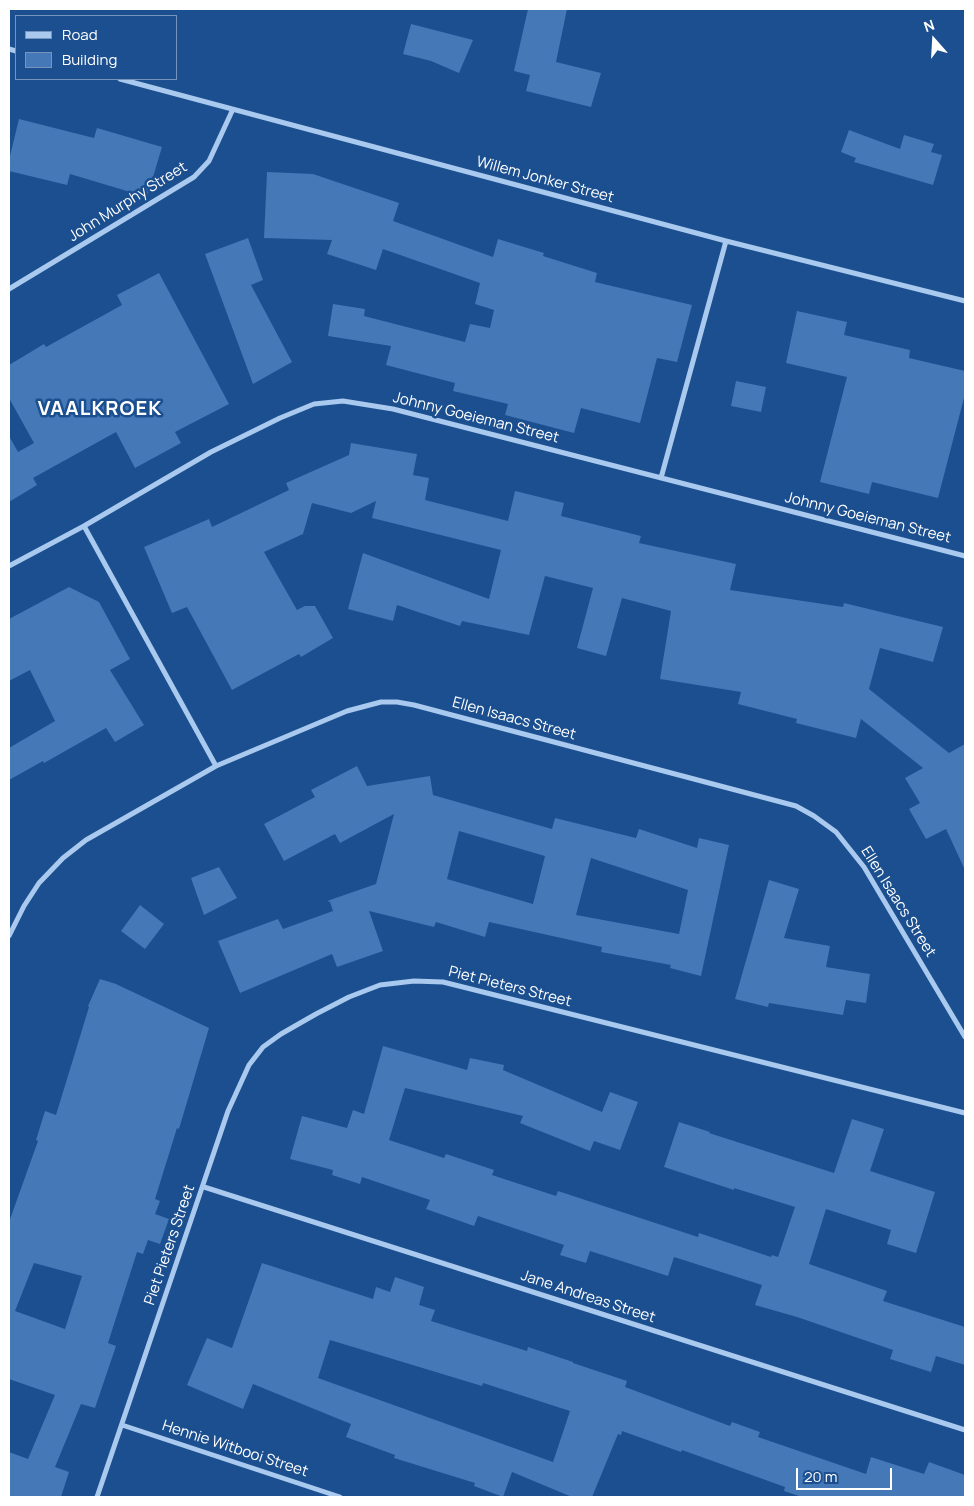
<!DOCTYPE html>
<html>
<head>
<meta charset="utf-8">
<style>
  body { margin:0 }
  #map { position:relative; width:974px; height:1506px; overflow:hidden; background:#1b4f8f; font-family:Manrope,sans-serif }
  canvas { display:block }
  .frame { position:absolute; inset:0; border:10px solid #fff; pointer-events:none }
  .legend { position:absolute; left:15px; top:15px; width:162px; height:65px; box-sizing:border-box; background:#1b4f8f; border:1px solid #7695bc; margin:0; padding:6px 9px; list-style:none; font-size:15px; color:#fff }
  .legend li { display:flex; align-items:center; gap:10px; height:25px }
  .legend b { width:25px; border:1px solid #7695bc }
  .north { position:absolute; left:909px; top:15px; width:50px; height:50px; -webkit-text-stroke:4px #1b4f8f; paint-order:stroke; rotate:341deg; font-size:14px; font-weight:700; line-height:20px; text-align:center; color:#fff }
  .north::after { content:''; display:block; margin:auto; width:18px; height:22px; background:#fff; clip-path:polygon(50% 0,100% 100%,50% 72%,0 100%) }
  .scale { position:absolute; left:796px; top:1468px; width:96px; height:22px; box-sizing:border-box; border:2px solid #fff; border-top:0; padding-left:6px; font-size:15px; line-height:18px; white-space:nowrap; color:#fff; -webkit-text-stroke:4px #1b4f8f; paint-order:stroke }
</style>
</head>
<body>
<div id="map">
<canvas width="974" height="1506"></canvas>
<div class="frame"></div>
<ul class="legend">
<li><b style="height:6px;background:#a9c9ee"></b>Road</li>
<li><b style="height:14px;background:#4478b7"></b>Building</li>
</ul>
<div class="north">N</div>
<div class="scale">20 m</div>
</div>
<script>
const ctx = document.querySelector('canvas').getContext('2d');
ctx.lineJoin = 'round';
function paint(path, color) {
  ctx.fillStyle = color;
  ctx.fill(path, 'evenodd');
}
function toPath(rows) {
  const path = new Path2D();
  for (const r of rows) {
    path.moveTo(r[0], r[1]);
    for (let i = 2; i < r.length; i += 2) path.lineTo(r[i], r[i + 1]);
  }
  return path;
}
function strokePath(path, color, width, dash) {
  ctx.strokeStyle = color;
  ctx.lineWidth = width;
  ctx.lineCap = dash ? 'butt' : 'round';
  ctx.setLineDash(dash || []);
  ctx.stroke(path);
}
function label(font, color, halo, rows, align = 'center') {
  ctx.font = font + ' Manrope,sans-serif';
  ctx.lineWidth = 5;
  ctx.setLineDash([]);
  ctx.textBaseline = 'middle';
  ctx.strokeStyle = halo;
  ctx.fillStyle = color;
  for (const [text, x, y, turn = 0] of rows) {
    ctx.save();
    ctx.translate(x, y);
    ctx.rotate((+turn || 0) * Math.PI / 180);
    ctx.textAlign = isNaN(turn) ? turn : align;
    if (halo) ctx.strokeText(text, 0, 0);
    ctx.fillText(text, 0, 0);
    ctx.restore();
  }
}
const building = toPath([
  [528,9,567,9,556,62,601,73,591,107,526,91,530,75,514,71],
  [411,24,473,40,459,73,431,61,403,54],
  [19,119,94,138,97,128,162,147,147,197,70,174,67,185,9,171,9,160],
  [849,130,900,149,904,135,934,144,931,152,942,155,933,185,854,162,856,158,841,152],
  [267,172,313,174,399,203,393,221,493,257,498,239,544,253,543,256,597,273,595,282,692,305,677,362,657,358,640,423,581,408,574,433,505,415,508,404,453,391,455,383,386,365,391,346,328,336,333,304,365,309,364,316,465,342,470,324,490,328,494,310,475,304,480,283,383,249,376,270,327,254,332,240,264,238],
  [248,238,263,280,251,285,292,362,253,384,205,254],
  [159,273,229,404,175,432,181,443,135,468,116,432,33,478,37,485,9,502,9,436,18,452,34,443,9,398,9,365,44,344,46,347,122,305,117,295],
  [797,311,847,322,844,335,910,350,909,358,965,371,965,394,938,498,872,482,869,494,820,482,847,377,786,363],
  [736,381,766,387,761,412,731,406],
  [351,443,417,454,413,475,429,478,425,500,508,521,515,491,564,503,561,516,641,536,639,543,736,564,730,590,843,607,844,603,943,627,933,662,880,648,869,689,949,753,965,744,965,870,946,829,926,839,909,809,920,803,905,778,923,768,861,719,856,738,796,723,797,719,738,704,741,692,660,679,671,611,622,598,606,656,577,648,593,588,545,576,529,635,462,621,460,626,397,605,393,621,348,609,363,553,489,599,501,550,372,518,376,501,351,513,312,503,303,534,264,552,297,610,305,606,315,606,333,638,301,657,299,654,232,690,187,607,172,613,144,547,209,519,212,527,289,490,286,483,349,455],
  [69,587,99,602,130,659,110,670,144,725,115,742,106,728,44,763,43,761,9,780,9,748,55,721,30,670,9,681,9,619],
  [357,766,367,786,430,776,433,795,552,829,555,818,636,838,639,829,697,848,699,838,729,845,701,976,670,968,671,965,601,952,602,947,489,922,485,937,436,922,434,927,369,911,383,951,337,967,332,954,240,993,218,941,278,919,283,929,333,911,330,902,327,901,376,884,394,814,340,843,335,834,284,861,264,824,315,797,311,790],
  [459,831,545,856,533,904,447,879],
  [591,858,688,890,679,934,576,915],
  [219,867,237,898,204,915,191,878],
  [769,880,799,889,784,938,830,946,826,967,870,974,866,1003,846,1000,843,1015,769,1003,768,1007,735,999],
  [140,905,164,924,145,949,121,931],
  [100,979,116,984,209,1028,179,1129,177,1128,155,1199,160,1201,155,1214,169,1219,160,1244,148,1240,143,1254,137,1252,108,1343,116,1346,95,1408,81,1404,55,1467,69,1472,61,1497,9,1497,9,1452,28,1459,55,1395,9,1379,9,1222,38,1141,36,1140,45,1111,56,1115,89,1007,88,1006],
  [34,1263,82,1276,65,1329,15,1311],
  [383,1046,467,1070,470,1058,504,1065,503,1070,602,1112,610,1092,638,1102,620,1150,594,1141,590,1151,520,1123,523,1116,405,1088,389,1140,444,1158,446,1154,494,1170,492,1175,556,1196,558,1191,698,1237,699,1233,771,1257,772,1255,778,1257,795,1207,734,1188,734,1190,664,1167,679,1122,710,1132,709,1133,834,1173,852,1119,884,1129,870,1171,935,1192,916,1253,887,1244,891,1230,826,1209,809,1264,887,1291,883,1301,965,1327,965,1365,936,1356,931,1372,890,1359,893,1350,797,1317,755,1305,762,1285,674,1257,668,1276,590,1251,586,1263,560,1255,564,1245,478,1216,474,1226,426,1209,430,1200,362,1177,360,1184,332,1175,333,1170,290,1159,302,1116,347,1128,353,1110,364,1114],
  [262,1263,373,1299,376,1287,390,1292,395,1277,424,1287,419,1305,435,1310,431,1321,527,1351,528,1347,573,1362,573,1363,627,1381,625,1387,730,1426,732,1422,760,1432,758,1437,866,1474,871,1457,924,1474,929,1462,965,1475,965,1497,802,1497,784,1491,785,1487,682,1450,681,1452,622,1431,621,1435,618,1434,592,1497,572,1497,512,1472,503,1497,474,1486,475,1483,394,1458,395,1455,346,1437,351,1424,253,1384,243,1409,187,1385,207,1338,232,1348],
  [330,1340,482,1386,483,1383,570,1411,553,1462,318,1378]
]);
const minor = toPath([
  [9,49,16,51],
  [120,79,726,241,965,301],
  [9,289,194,177,209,161,233,109],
  [661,478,726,241],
  [84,526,216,766],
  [9,566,84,526,211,452,280,418,314,404,343,401,393,409,965,556],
  [9,936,24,906,39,883,63,858,86,840,216,766,347,711,381,702,397,702,414,705,796,806,814,816,836,832,864,867,965,1037],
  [204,1187,965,1430],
  [122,1425,340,1497],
  [97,1497,228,1111,249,1065,263,1047,281,1034,316,1014,349,997,380,985,414,981,443,982,965,1113]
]);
const streetNames = [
  ["Willem Jonker Street",545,180,15],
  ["John Murphy Street",128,202,-32],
  ["Johnny Goeieman Street",476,418,14],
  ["Johnny Goeieman Street",868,518,14],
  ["Ellen Isaacs Street",514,719,15],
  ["Ellen Isaacs Street",898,902,58],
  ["Piet Pieters Street",510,987,14],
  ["Piet Pieters Street",170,1245,-71],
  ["Jane Andreas Street",588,1297,18],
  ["Hennie Witbooi Street",235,1449,18]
];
const districtNames = [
  ["VAALKROEK",100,409]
];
paint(building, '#4478b7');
strokePath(minor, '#a9c9ee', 5);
label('15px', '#fff', '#1b4f8f', streetNames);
ctx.letterSpacing = '1px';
label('bold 20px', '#fff', '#1b4f8f', districtNames);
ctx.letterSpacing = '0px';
</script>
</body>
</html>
